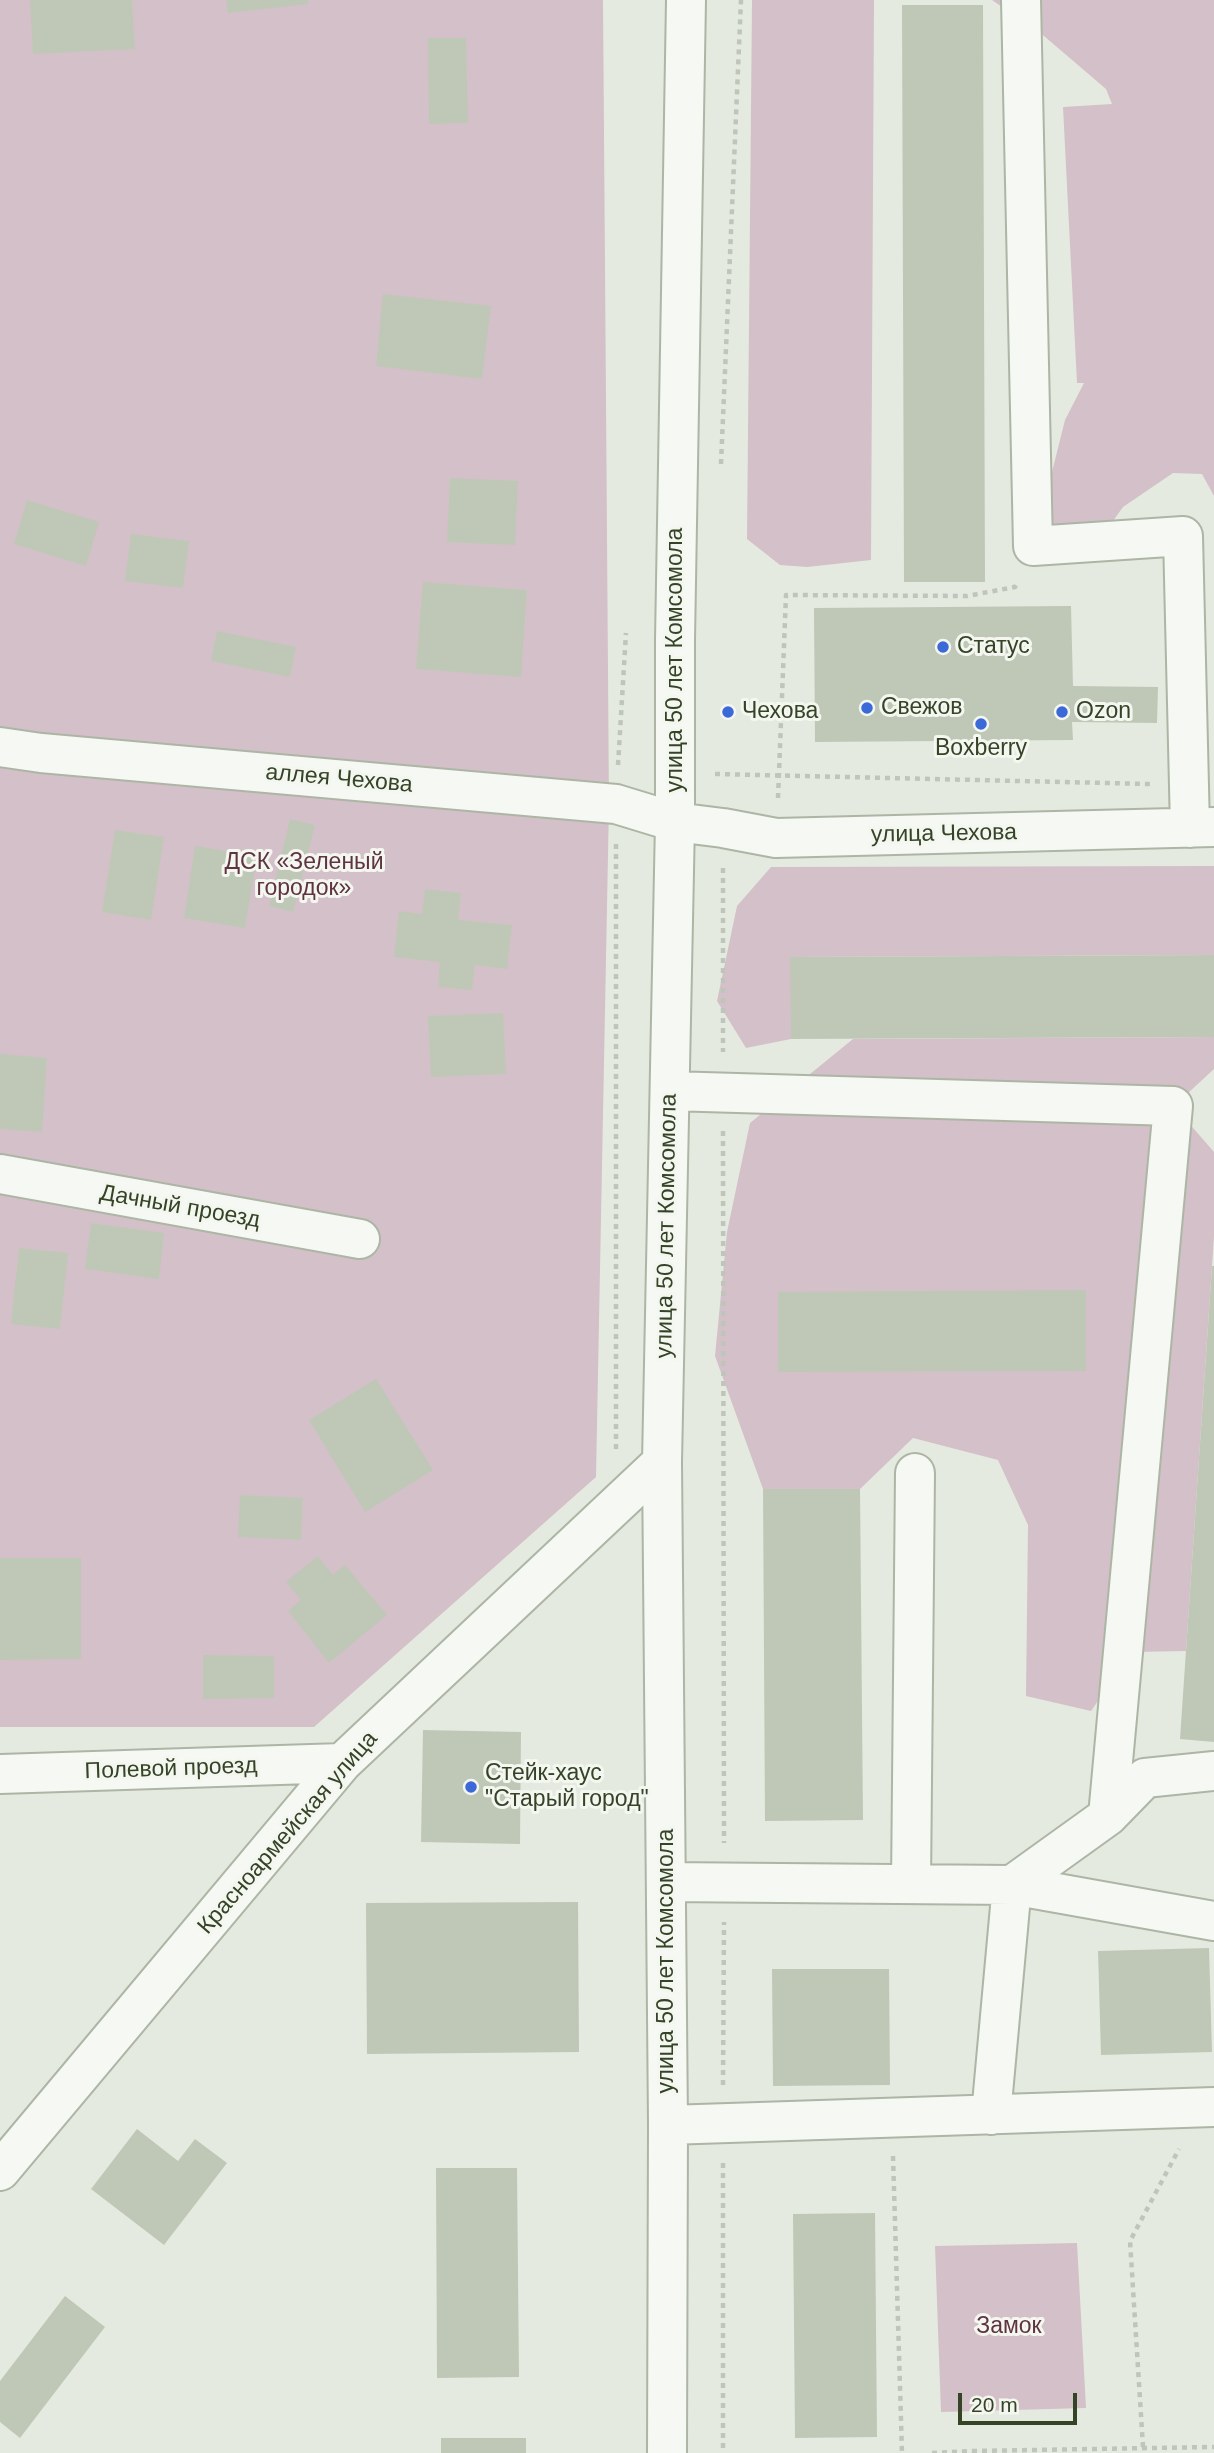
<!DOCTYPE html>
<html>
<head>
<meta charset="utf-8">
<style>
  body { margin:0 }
  #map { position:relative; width:1214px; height:2453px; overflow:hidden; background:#e5eae0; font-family:Helvetica,sans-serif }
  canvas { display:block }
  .scale { position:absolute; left:958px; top:2393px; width:119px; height:32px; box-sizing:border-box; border:4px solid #354327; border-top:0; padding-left:9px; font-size:21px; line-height:24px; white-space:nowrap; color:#354327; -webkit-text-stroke:5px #f4f7f0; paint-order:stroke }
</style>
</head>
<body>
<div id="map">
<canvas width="1214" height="2453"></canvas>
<div class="scale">20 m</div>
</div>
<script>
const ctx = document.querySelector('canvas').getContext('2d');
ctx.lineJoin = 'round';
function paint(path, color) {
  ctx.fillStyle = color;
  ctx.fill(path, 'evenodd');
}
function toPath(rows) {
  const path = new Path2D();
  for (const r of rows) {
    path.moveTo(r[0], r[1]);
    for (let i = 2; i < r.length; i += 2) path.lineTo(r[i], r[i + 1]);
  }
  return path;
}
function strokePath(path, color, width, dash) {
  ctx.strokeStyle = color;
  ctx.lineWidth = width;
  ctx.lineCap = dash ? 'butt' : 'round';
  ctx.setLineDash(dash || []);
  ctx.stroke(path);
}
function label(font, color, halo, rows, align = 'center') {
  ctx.font = font + ' Helvetica,sans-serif';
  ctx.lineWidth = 6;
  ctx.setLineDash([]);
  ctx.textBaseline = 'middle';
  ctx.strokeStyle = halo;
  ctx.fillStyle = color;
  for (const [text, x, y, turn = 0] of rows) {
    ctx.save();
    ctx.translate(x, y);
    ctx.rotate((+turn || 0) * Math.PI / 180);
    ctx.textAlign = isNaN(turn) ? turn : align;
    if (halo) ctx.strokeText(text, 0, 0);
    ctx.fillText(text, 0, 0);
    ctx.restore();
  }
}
const green = toPath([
  [0,0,603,0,609,803,596,1477,314,1727,0,1727],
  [752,0,874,0,871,560,807,567,780,565,747,539],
  [992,0,1214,0,1214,496,1202,474,1173,473,1123,507,1083,563,1040,520,1065,420,1084,383,1077,383,1063,107,1112,104,1106,89,1044,36],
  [1214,866,1214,955,791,957,791,1039,746,1048,717,1001,737,906,771,867],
  [1214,1037,1214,1069,1174,1106,1214,1152,1214,1236,1186,1651,1132,1652,1091,1711,1026,1696,1028,1525,998,1460,913,1438,860,1489,763,1489,715,1356,727,1232,750,1123,853,1039],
  [1077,2243,1086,2408,941,2412,935,2246]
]);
const building = toPath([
  [30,0,132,0,135,49,33,54],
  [226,0,308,0,308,4,228,13],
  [902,5,983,5,985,582,904,582],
  [428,38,466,38,468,123,429,124],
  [383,294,491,306,482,379,376,366],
  [450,478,518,481,515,545,447,542],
  [27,500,99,522,86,566,14,544],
  [131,534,189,541,183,588,125,581],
  [423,582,527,590,521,677,416,669],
  [1071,606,1073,686,1158,687,1157,723,1072,722,1073,740,815,742,814,608],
  [217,631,296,647,290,677,211,661],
  [290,819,315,825,293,912,269,906],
  [115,830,164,837,151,920,102,912],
  [195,846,257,856,245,928,184,918],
  [425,889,461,893,458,920,512,925,507,969,475,965,472,990,438,987,440,962,394,957,399,911,422,914],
  [1214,955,1214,1037,791,1039,790,957],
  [503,1013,506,1074,431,1077,428,1016],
  [0,1054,47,1058,42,1132,0,1129],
  [91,1223,164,1233,159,1279,85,1269],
  [19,1248,68,1253,60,1329,11,1324],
  [1212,1266,1214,1266,1214,1742,1180,1739],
  [1086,1290,1086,1371,778,1372,778,1292],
  [376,1379,433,1470,365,1512,309,1420],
  [763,1489,860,1489,863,1820,765,1821],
  [240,1495,303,1498,301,1540,238,1537],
  [318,1556,333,1575,345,1565,387,1615,329,1663,288,1611,301,1600,286,1582],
  [0,1558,81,1558,81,1659,0,1660],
  [203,1655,274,1656,274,1698,203,1699],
  [423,1730,521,1732,520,1844,421,1842],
  [578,1902,579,2052,367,2054,366,1903],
  [1209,1948,1212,2052,1101,2055,1098,1951],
  [772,1969,889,1969,890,2085,773,2086],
  [137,2129,178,2161,195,2139,227,2163,164,2245,91,2189],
  [436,2168,517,2168,519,2377,437,2378],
  [875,2213,877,2437,795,2438,793,2214],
  [65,2296,105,2327,20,2438,0,2422,0,2381],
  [441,2438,526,2438,526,2453,441,2453]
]);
const path = toPath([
  [721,464,741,0],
  [618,765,626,633],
  [715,774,1150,784],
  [778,798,786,595,967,596,1015,587,1018,582],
  [616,844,616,1451],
  [723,868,723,1052],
  [723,1131,724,1843],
  [723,2085,724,1922],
  [893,2156,902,2453],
  [723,2163,723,2453],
  [1143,2447,1130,2241,1179,2149],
  [932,2453,974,2451],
  [974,2453,974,2451,1214,2447]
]);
const minor = toPath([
  [1021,0,1033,546,1183,536,1190,828],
  [0,747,41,753,616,804,675,822,723,828,776,838,1214,827],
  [0,1174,360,1239],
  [0,1774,342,1763],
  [1108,1816,1145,1778,1214,1771],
  [666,1882,1012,1885,1108,1816,1173,1106,670,1091],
  [911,1884,915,1473],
  [991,2115,1012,1885,1214,1921],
  [668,2125,1214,2107],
  [0,2171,342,1763,662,1462],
  [667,2453,668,2125,662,1462,675,822,675,640,686,0]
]);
const markers = [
  [943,647,7,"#3c69d8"],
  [867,708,7,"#3c69d8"],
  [728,712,7,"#3c69d8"],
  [1062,712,7,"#3c69d8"],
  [981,724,7,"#3c69d8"],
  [471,1787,7,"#3c69d8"]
];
const poiNames = [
  ["Статус",957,647],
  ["Свежов",881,708],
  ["Чехова",742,712],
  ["Ozon",1076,712],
  ["Boxberry",981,749,"center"],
  ["Стейк-хаус",485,1774],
  ["\"Старый город\"",485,1800]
];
const streetNames = [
  ["улица 50 лет Комсомола",676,660,-90],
  ["аллея Чехова",339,779,5],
  ["улица Чехова",944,834,-1],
  ["Дачный проезд",180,1207,10],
  ["улица 50 лет Комсомола",667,1226,-89],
  ["Полевой проезд",171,1769,-2],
  ["Красноармейская улица",288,1833,-49],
  ["улица 50 лет Комсомола",667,1961,-90]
];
const parkNames = [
  ["ДСК «Зеленый",304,863],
  ["городок»",304,889],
  ["Замок",1009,2327]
];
paint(green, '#d4c0c8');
paint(building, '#bfc8b7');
strokePath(minor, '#adb5a5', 42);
strokePath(path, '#bfc5ba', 4.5, [5, 5]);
strokePath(minor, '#f5f8f3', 38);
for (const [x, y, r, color] of markers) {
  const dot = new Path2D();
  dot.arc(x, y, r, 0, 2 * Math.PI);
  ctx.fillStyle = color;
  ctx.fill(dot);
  strokePath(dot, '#f4f7f0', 2.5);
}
label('23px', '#354327', '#f4f7f0', poiNames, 'left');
label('23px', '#354327', '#f4f7f0', streetNames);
label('23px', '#5f3442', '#f4f7f0', parkNames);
</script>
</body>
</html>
